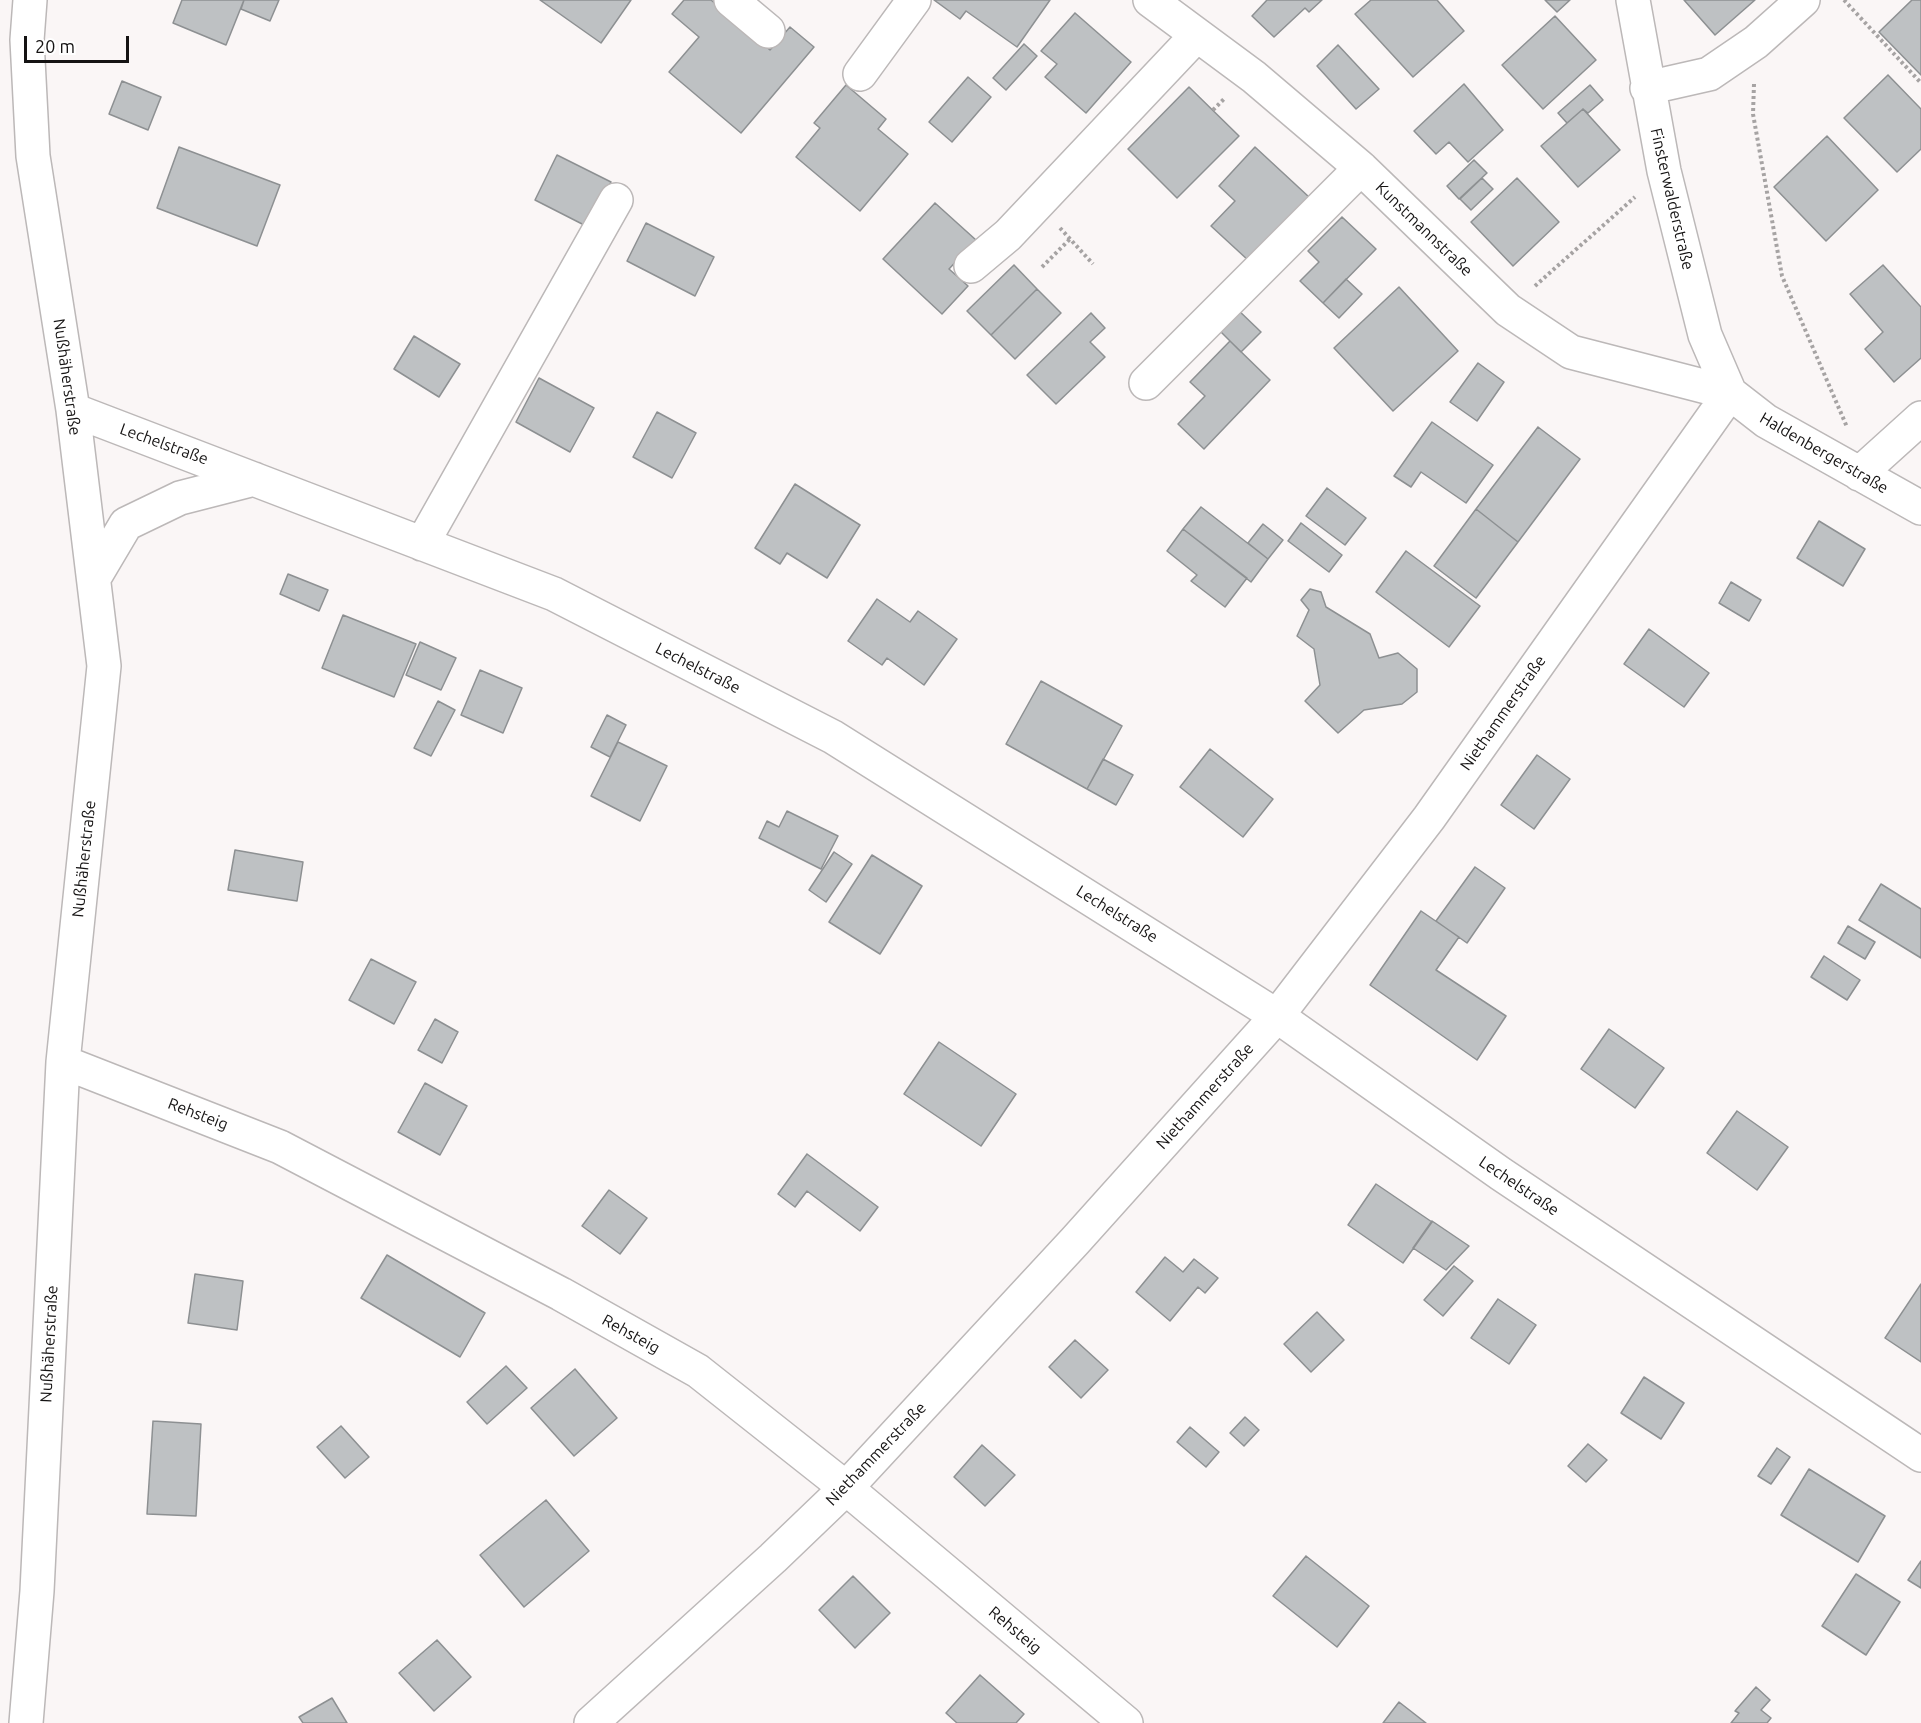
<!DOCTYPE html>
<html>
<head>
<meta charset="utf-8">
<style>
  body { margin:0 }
  #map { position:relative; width:1921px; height:1723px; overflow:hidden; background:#faf6f6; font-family:Ubuntu,sans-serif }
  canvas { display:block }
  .scale { position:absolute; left:24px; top:36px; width:105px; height:27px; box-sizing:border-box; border:3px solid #151313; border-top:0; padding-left:8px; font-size:18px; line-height:21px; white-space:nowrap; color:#151313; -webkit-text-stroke:4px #fff; paint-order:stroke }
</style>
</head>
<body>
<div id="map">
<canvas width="1921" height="1723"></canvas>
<div class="scale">20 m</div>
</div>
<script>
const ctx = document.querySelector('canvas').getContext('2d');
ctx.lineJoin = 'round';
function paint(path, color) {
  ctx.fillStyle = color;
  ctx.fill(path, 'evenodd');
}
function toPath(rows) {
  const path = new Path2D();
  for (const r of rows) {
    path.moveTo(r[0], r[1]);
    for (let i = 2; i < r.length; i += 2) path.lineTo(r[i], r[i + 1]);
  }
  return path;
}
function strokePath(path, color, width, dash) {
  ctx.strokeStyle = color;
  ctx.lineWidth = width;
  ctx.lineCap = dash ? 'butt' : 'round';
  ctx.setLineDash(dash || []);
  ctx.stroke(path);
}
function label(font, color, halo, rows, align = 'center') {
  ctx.font = font + ' Ubuntu,sans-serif';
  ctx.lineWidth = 5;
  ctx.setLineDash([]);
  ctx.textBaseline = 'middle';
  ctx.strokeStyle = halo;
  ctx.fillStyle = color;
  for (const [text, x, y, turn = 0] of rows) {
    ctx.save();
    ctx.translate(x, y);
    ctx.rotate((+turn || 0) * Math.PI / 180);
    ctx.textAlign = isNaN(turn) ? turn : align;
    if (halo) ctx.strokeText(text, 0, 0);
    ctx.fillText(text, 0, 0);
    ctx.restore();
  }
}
const building = toPath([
  [182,0,244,0,226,45,173,23,182,0],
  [244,0,279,0,270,21,241,9,244,0],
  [540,0,631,0,601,43,540,0],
  [684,0,711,0,770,50,790,27,814,47,741,133,669,72,699,37,672,14,684,0],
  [934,0,1050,0,1017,47,966,11,960,19,934,0],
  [1267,0,1322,0,1309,12,1305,8,1274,37,1252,16,1267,0],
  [1371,0,1437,0,1464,31,1413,77,1355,14,1371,0],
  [1545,0,1570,0,1557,12,1545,0],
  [1684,0,1755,0,1715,35,1684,0],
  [1912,0,1921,0,1921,75,1879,32,1912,0],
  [1075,13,1131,62,1086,113,1045,77,1057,64,1041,51,1075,13],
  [1555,16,1596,60,1543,109,1502,65,1555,16],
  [1024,44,1037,56,1006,90,993,78,1024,44],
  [1338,45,1379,89,1356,109,1317,66,1338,45],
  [1888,75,1921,109,1921,149,1897,172,1844,118,1888,75],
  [968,77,991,97,952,142,929,122,968,77],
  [122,81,161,97,148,130,109,114,122,81],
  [1464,84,1503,130,1468,162,1449,142,1436,154,1414,131,1464,84],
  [846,85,886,119,878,129,908,154,860,211,796,157,820,128,814,123,846,85],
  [1590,85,1603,100,1588,113,1583,109,1567,123,1558,113,1590,85],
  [1189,87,1239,136,1177,198,1128,149,1189,87],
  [1583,109,1620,150,1578,187,1541,146,1583,109],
  [1827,136,1878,190,1826,241,1774,187,1827,136],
  [179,147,280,185,257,246,157,208,179,147],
  [1255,147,1309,197,1249,261,1211,226,1235,201,1219,186,1255,147],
  [557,155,611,182,588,227,535,200,557,155],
  [1474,160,1487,173,1459,199,1447,186,1474,160],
  [1482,178,1493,189,1471,210,1460,199,1482,178],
  [1517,178,1559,222,1513,266,1471,222,1517,178],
  [935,203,976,240,949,269,968,286,942,314,883,259,935,203],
  [1342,217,1376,249,1323,303,1300,281,1319,262,1308,251,1342,217],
  [646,223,714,257,695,296,627,261,646,223],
  [1014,265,1037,289,991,335,967,311,1014,265],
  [1883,265,1921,307,1921,358,1894,382,1865,349,1883,332,1850,294,1883,265],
  [1346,279,1362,294,1339,318,1323,303,1346,279],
  [1399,287,1458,351,1393,411,1334,348,1399,287],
  [1037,289,1061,313,1015,359,991,335,1037,289],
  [1235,307,1261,332,1241,352,1216,327,1235,307],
  [1091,313,1105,328,1090,342,1105,357,1056,404,1027,375,1091,313],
  [414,336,460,364,439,397,394,369,414,336],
  [1230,341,1270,380,1204,449,1178,424,1205,396,1190,382,1230,341],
  [1478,363,1504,382,1477,421,1450,402,1478,363],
  [539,378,594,408,570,452,516,422,539,378],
  [657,412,696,433,672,478,633,457,657,412],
  [1432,422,1493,465,1466,503,1421,472,1411,487,1394,476,1432,422],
  [1538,427,1580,459,1518,542,1476,509,1538,427],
  [795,484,860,525,827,578,787,553,780,564,755,548,795,484],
  [1327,488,1366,518,1345,545,1306,516,1327,488],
  [1201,507,1268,559,1251,582,1183,529,1201,507],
  [1476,509,1518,542,1476,598,1434,566,1476,509],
  [1819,521,1865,549,1843,586,1797,558,1819,521],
  [1301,523,1342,555,1329,572,1288,541,1301,523],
  [1263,524,1283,540,1268,559,1248,543,1263,524],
  [1183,529,1247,578,1225,607,1191,581,1197,575,1167,551,1183,529],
  [1406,551,1480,606,1449,647,1376,592,1406,551],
  [288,574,328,590,319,611,280,594,288,574],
  [1731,582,1761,600,1749,621,1719,603,1731,582],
  [1310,589,1321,592,1326,607,1370,634,1379,658,1398,653,1417,669,1417,692,1402,704,1364,710,1338,733,1305,701,1320,685,1314,649,1297,636,1309,610,1301,600,1310,589],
  [877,599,910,622,918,611,957,639,924,685,887,658,882,665,848,641,877,599],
  [343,615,416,644,394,697,322,668,343,615],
  [1649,629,1709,673,1684,707,1624,664,1649,629],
  [420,642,456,658,441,690,406,675,420,642],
  [480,670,522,688,503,733,461,715,480,670],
  [1041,681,1122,726,1087,789,1006,744,1041,681],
  [438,701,455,710,431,756,414,748,438,701],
  [607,715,626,725,610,757,591,747,607,715],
  [618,742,667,766,640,821,591,796,618,742],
  [1210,749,1273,799,1243,837,1180,787,1210,749],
  [1537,755,1570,779,1534,829,1501,805,1537,755],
  [1103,759,1133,775,1116,805,1087,789,1103,759],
  [787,811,838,836,821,869,759,838,767,821,779,827,787,811],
  [235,850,303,862,297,901,228,890,235,850],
  [834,852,852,864,826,902,809,890,834,852],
  [872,855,922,886,880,954,829,922,872,855],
  [1475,867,1505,888,1467,943,1436,921,1475,867],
  [1881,884,1921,909,1921,958,1859,920,1881,884],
  [1421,911,1459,937,1436,970,1506,1016,1477,1060,1370,985,1421,911],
  [1848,926,1875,942,1865,959,1838,943,1848,926],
  [1824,956,1860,980,1847,1000,1811,977,1824,956],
  [371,959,416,982,394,1024,349,1000,371,959],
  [435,1019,458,1032,442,1063,418,1050,435,1019],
  [1609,1029,1664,1068,1635,1108,1581,1069,1609,1029],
  [939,1042,1016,1094,981,1146,904,1094,939,1042],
  [425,1083,467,1106,440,1155,398,1132,425,1083],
  [1737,1111,1788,1147,1757,1190,1707,1153,1737,1111],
  [807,1154,878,1207,860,1231,807,1191,795,1207,778,1194,807,1154],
  [1376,1184,1432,1222,1403,1263,1348,1225,1376,1184],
  [609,1190,647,1218,620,1254,582,1226,609,1190],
  [1432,1221,1469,1246,1446,1270,1413,1248,1432,1221],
  [387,1255,485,1313,460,1357,361,1298,387,1255],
  [1165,1257,1183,1272,1194,1259,1218,1278,1205,1293,1198,1287,1170,1321,1136,1292,1165,1257],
  [1454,1266,1473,1281,1443,1316,1424,1300,1454,1266],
  [195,1274,243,1281,237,1330,188,1323,195,1274],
  [1921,1284,1921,1362,1885,1338,1921,1284],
  [1498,1299,1536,1325,1509,1364,1471,1338,1498,1299],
  [1317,1312,1344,1340,1311,1372,1284,1344,1317,1312],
  [1075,1340,1108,1370,1081,1398,1049,1367,1075,1340],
  [506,1366,527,1388,487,1424,467,1402,506,1366],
  [575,1369,617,1418,574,1456,531,1408,575,1369],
  [1644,1377,1684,1403,1661,1439,1621,1413,1644,1377],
  [1245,1417,1259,1430,1244,1446,1230,1433,1245,1417],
  [153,1421,201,1424,196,1516,147,1514,153,1421],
  [341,1426,369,1457,345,1478,317,1447,341,1426],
  [1190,1427,1219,1452,1206,1467,1177,1442,1190,1427],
  [1588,1444,1607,1460,1586,1482,1568,1466,1588,1444],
  [982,1445,1015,1475,985,1506,954,1477,982,1445],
  [1777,1448,1790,1457,1771,1484,1758,1476,1777,1448],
  [1809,1469,1885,1516,1858,1562,1781,1515,1809,1469],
  [546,1500,589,1551,524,1607,480,1555,546,1500],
  [1306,1556,1369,1606,1337,1647,1273,1596,1306,1556],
  [1921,1561,1921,1588,1908,1580,1921,1561],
  [1856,1574,1900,1602,1866,1655,1822,1626,1856,1574],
  [853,1576,890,1613,855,1648,819,1610,853,1576],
  [437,1640,471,1677,434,1711,399,1673,437,1640],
  [980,1675,1024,1714,1016,1723,957,1723,946,1713,980,1675],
  [1756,1687,1770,1700,1761,1710,1771,1718,1767,1723,1731,1723,1739,1713,1735,1711,1756,1687],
  [332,1698,347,1723,303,1723,299,1717,332,1698],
  [1399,1702,1426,1723,1383,1723,1399,1702]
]);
const path = toPath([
  [1844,0,1921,83],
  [1754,84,1753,114,1782,276,1847,427],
  [1213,110,1225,98],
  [1060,228,1093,264],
  [1042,267,1070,239],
  [1535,286,1635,197]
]);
const minor = toPath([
  [731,0,768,31],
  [1150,0,1254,77,1361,168,1508,310,1571,352,1730,393,1766,421,1921,508],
  [1633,0,1664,171,1705,335,1730,393],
  [860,74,914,0],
  [1647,88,1709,74,1756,42,1803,0],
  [971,266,1008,235,1197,35],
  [1146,383,1361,168],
  [73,410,554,594,833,737,1277,1016,1501,1174,1921,1455],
  [1859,474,1921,418],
  [422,544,616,200],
  [94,578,126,524,180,498,254,479],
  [63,1062,280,1147,561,1294,698,1371,846,1488,1126,1723],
  [26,1723,37,1591,63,1062,104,666,73,410,33,156,27,40,30,0],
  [591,1723,773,1558,846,1488,1075,1241,1277,1016,1429,818,1730,393]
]);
const streetNames = [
  ["Finsterwalderstraße",1672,199,77],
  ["Kunstmannstraße",1424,229,44],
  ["Nußhäherstraße",67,377,82],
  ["Lechelstraße",164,444,20],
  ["Haldenbergerstraße",1824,453,30],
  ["Lechelstraße",698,668,27],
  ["Niethammerstraße",1503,713,-55],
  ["Nußhäherstraße",84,859,-84],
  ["Lechelstraße",1117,914,32],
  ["Niethammerstraße",1205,1096,-48],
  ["Rehsteig",198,1114,21],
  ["Lechelstraße",1519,1186,34],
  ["Rehsteig",631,1334,29],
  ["Nußhäherstraße",49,1344,-87],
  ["Niethammerstraße",876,1454,-46],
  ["Rehsteig",1015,1630,40]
];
paint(building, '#bec1c3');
strokePath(building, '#8d9092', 1.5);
strokePath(minor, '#bcb8b8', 36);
strokePath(path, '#a6a3a3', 4, [3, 3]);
strokePath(minor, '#fff', 33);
label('16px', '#151313', '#fff', streetNames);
</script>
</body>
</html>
